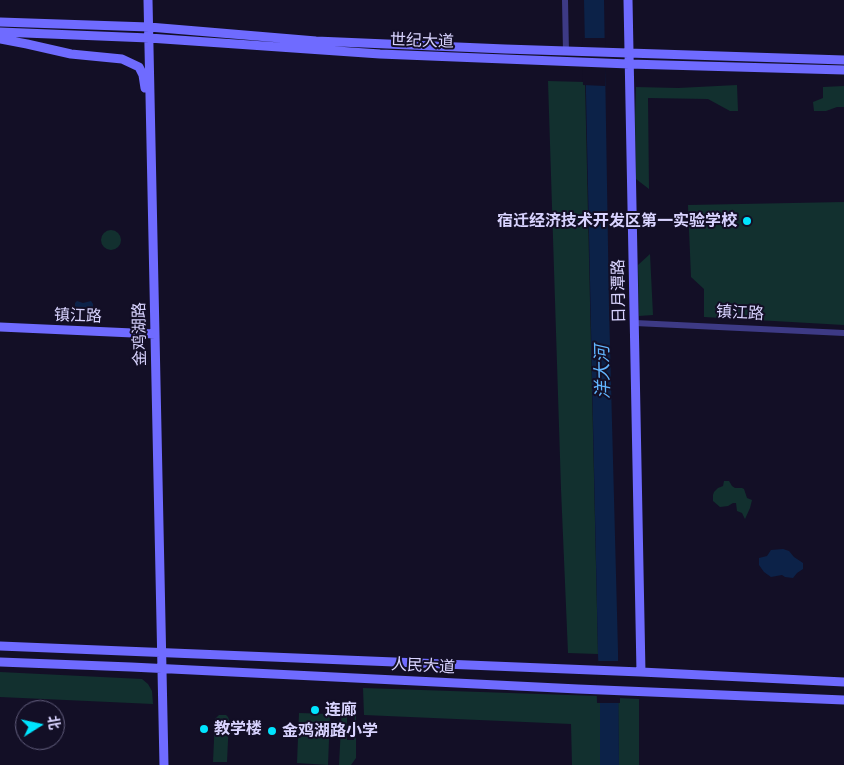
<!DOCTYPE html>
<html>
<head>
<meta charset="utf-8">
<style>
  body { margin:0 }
  #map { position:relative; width:844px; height:765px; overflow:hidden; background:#130f26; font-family:Inter,"Noto Sans SC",sans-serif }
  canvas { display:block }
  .north { position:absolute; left:15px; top:700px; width:50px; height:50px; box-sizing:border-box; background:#130f26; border:1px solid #625e7d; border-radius:50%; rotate:80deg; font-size:14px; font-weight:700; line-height:20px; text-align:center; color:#d9d4ff }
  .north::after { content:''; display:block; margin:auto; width:18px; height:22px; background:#00e5ff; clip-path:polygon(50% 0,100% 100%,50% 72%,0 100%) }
</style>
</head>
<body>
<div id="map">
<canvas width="844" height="765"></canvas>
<div class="north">北</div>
</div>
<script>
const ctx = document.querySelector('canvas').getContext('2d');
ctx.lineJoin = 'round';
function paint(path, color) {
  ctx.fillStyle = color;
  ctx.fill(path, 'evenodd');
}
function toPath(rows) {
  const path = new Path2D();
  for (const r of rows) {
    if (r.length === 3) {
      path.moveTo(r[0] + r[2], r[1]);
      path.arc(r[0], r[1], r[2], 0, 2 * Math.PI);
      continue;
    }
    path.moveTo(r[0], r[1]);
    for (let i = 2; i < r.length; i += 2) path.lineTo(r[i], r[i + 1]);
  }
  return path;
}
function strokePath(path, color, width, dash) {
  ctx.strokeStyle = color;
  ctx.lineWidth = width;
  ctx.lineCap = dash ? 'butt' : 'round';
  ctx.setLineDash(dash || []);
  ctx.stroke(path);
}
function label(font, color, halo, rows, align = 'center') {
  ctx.font = font + ' Inter,"Noto Sans SC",sans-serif';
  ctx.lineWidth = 4;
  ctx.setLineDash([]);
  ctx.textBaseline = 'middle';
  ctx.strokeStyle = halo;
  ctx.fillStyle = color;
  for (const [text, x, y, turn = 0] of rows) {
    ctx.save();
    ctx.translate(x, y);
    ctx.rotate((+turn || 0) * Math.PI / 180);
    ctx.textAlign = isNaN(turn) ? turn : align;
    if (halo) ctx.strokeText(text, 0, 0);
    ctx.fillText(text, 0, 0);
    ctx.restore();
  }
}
const green = toPath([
  [548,81,585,82,598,654,568,653,561,489],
  [737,85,738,111,730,111,708,99,648,98,649,189,636,179,635,117,636,87,678,88],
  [844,86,844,107,837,107,826,111,814,111,813,102,823,98,823,87],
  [844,202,844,325,704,317,704,289,691,277,688,205],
  [111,240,10],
  [650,254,653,315,639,316,638,265],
  [724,481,729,481,732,486,735,488,742,488,744,489,747,498,752,500,750,508,745,519,742,513,737,511,736,503,733,503,728,506,720,507,713,501,713,495,714,492,718,488,723,486],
  [0,672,142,679,148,684,152,691,153,704,0,697],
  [363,688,598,696,600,703,600,765,572,765,571,724,364,715],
  [618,698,639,699,639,765,619,765],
  [335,704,342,705,347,709,347,740,354,740,355,710,356,710,356,758,351,765,339,765,342,707,335,706],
  [299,713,330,714,328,765,297,763],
  [219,715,226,715,228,717,229,720,227,762,213,762,215,719]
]);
const water = toPath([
  [584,0,604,0,609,308,618,651,619,765,600,765,600,703,598,654],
  [77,301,83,303,91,301,93,304,93,308,91,310,79,309,75,306,75,303],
  [783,549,789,551,794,557,803,563,803,569,797,573,793,578,785,577,782,575,771,577,764,572,759,565,759,558,767,556,771,550]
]);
const pier = toPath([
  [582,38,606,38,605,86,583,85],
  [596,661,620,661,620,703,597,703]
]);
const street = toPath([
  [565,0,566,52],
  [635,323,844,333]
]);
const secondary = toPath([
  [148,0,164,765],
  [628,0,641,672],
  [0,22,149,27,316,41,505,49,844,60],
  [0,32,149,38,380,54,629,64,844,70],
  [0,39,27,44,71,54,122,59,139,67,143,75,145,88],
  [0,327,155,334],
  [0,646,641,672,844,682],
  [0,662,131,667,578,689,844,700]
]);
const markers = [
  [747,221,5,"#00e5ff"],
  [315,710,5,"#00e5ff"],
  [204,729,5,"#00e5ff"],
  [272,731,5,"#00e5ff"]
];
const streetNames = [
  ["世纪大道",422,41,2],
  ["日月潭路",619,291,-91],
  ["镇江路",740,313,3],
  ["镇江路",78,316,2],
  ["金鸡湖路",140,334,-91],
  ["人民大道",423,666,3]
];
const poiNames = [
  ["宿迁经济技术开发区第一实验学校",737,221,"right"],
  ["连廊",325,710],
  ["教学楼",214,729],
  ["金鸡湖路小学",282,731]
];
const waterNames = [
  ["洋大河",603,372,-91]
];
paint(green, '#12302f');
paint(water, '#0c2248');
paint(pier, '#130f26');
strokePath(street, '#3d3a85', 6);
strokePath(secondary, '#6f6bff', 9);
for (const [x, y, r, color] of markers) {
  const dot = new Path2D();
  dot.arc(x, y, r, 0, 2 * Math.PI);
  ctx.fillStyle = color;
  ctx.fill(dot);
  strokePath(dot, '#130f26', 2);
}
label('16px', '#d9d4ff', '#130f26', streetNames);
label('bold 16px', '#d9d4ff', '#130f26', poiNames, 'left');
label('italic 18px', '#62b6ff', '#130f26', waterNames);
</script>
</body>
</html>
